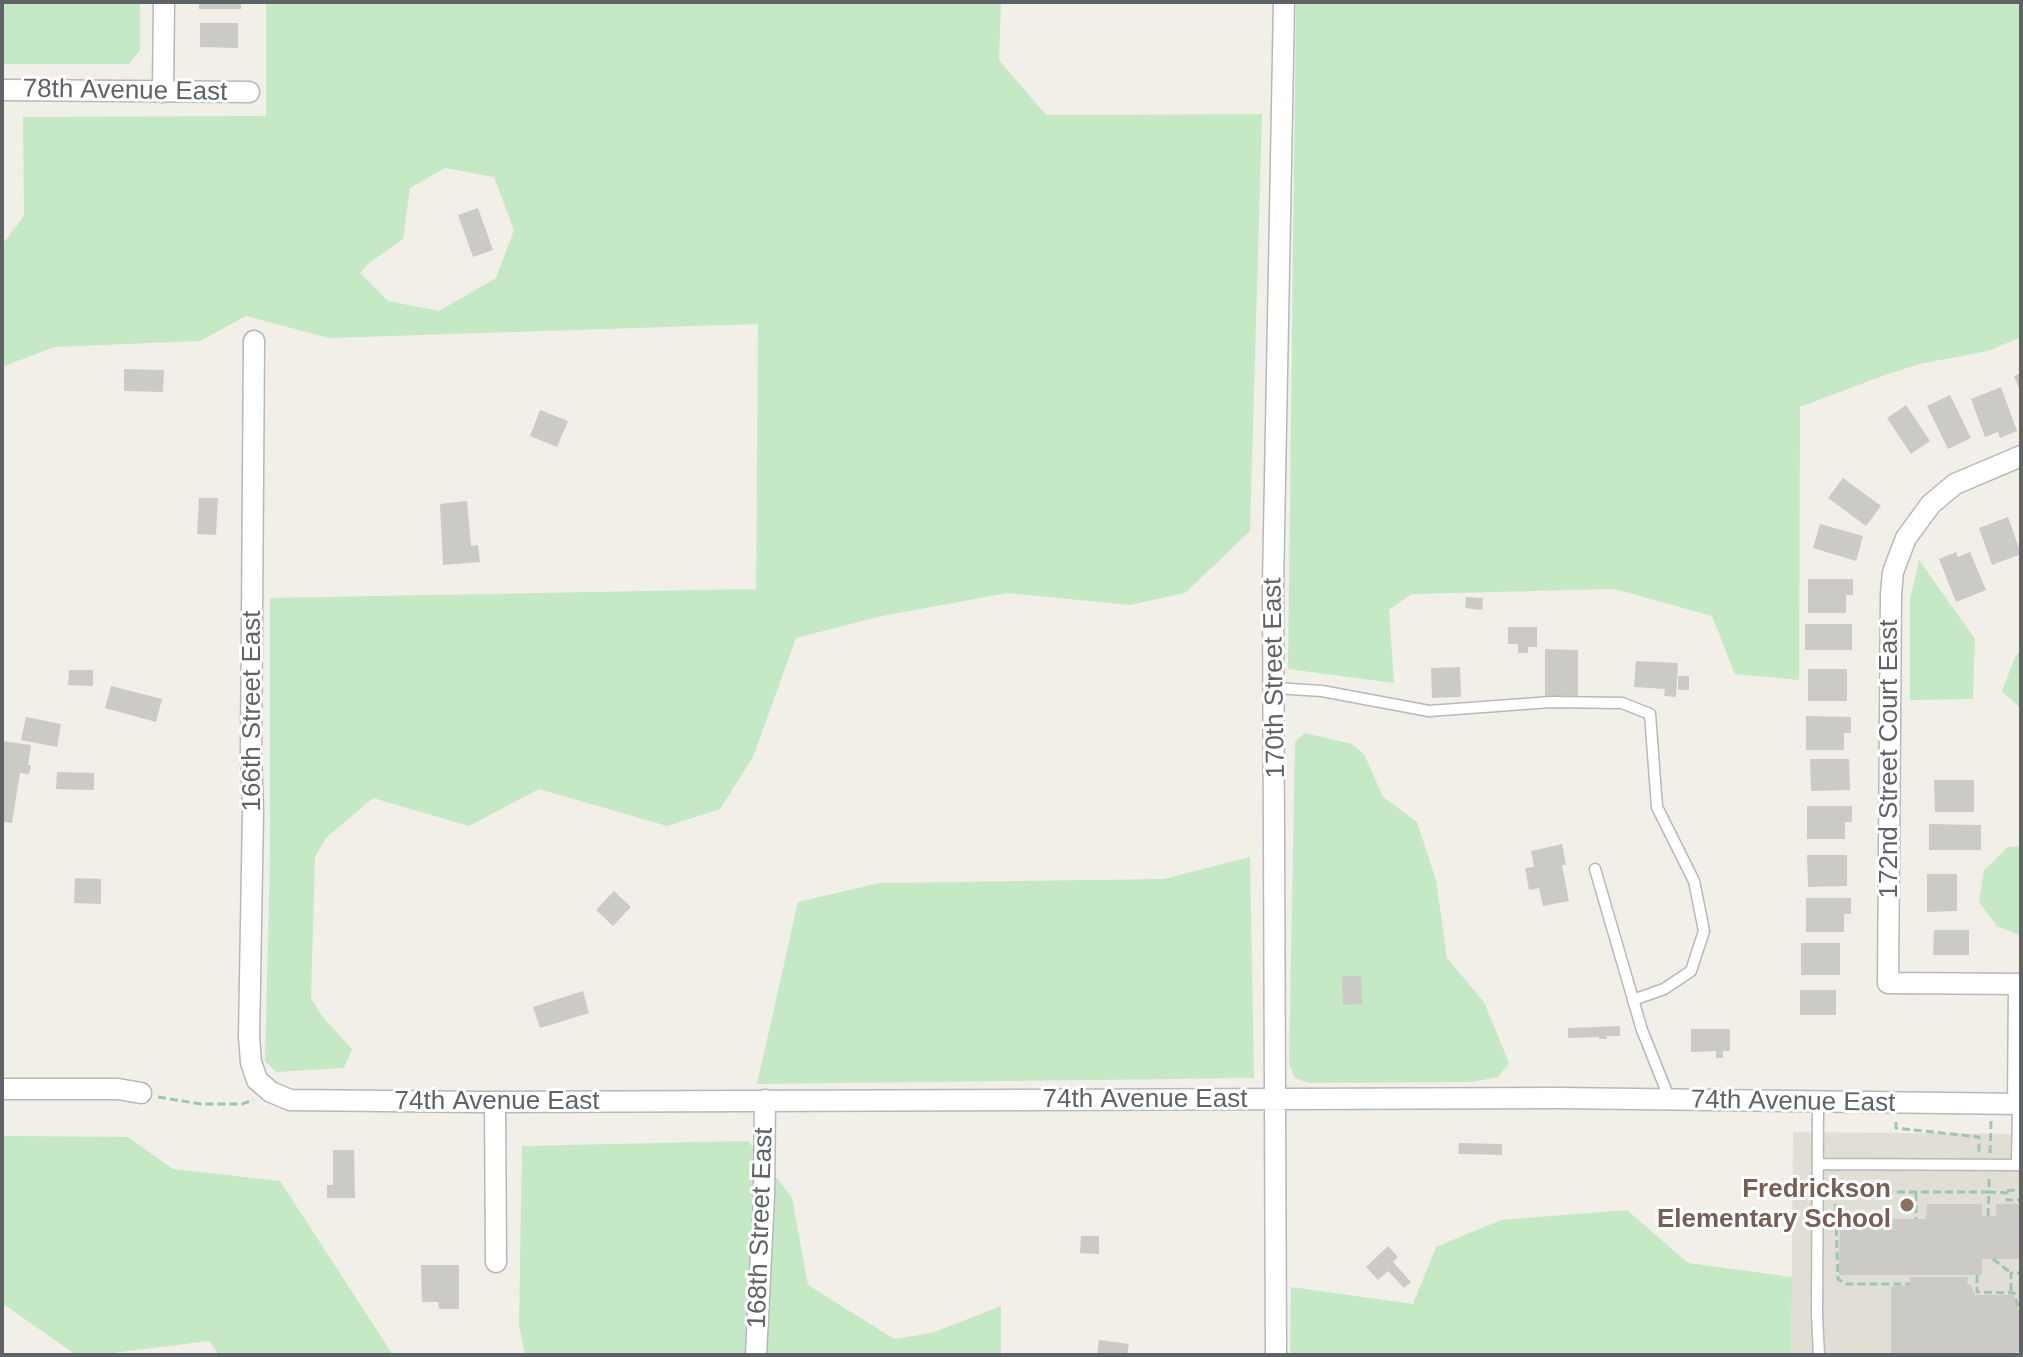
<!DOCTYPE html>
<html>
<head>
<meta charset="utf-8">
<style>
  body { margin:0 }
  #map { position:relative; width:2023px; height:1357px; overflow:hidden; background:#f1efe8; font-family:Helvetica,sans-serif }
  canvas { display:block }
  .frame { position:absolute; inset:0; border:4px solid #5f6368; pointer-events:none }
</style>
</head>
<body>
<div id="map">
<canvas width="2023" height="1357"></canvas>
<div class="frame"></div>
</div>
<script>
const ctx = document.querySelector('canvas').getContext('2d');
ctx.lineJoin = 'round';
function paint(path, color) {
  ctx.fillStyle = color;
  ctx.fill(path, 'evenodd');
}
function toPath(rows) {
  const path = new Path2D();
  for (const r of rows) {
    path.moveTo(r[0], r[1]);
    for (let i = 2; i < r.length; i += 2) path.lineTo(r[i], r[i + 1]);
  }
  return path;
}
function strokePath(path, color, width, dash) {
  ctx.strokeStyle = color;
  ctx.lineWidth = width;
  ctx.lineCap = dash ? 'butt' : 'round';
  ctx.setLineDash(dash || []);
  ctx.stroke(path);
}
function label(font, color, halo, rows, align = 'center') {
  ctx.font = font + ' Helvetica,sans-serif';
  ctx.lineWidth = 6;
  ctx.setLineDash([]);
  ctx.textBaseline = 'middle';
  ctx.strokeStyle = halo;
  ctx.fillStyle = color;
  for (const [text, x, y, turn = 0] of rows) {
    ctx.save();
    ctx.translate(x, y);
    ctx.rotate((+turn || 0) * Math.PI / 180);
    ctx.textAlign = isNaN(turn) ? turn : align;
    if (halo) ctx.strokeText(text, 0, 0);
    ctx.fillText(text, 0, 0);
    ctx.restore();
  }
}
const education = toPath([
  [1793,1132,2021,1134,2021,1355,1791,1355]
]);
const green = toPath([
  [2,2,140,2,140,50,129,64,2,64],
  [266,2,1001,2,999,60,1046,115,1262,114,1250,531,1185,593,1130,605,1007,593,882,616,796,638,753,757,720,809,667,826,539,789,469,826,373,798,326,838,315,857,311,998,322,1016,352,1049,344,1068,276,1072,265,1061,270,856,270,598,756,589,758,324,329,338,246,316,200,341,54,347,2,367,2,245,24,216,23,117,266,116],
  [445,168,494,177,514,230,496,278,439,311,388,301,360,273,369,263,403,239,410,188],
  [1296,2,2021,2,2021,337,1988,351,1919,364,1885,375,1800,407,1799,680,1735,674,1712,616,1615,589,1411,594,1389,610,1394,683,1288,669],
  [1919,560,1975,639,1973,699,1910,700,1910,600],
  [2021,650,2021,705,2018,706,2002,691,2015,657],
  [1305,733,1352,744,1364,754,1383,797,1417,822,1436,880,1447,958,1484,1002,1509,1063,1498,1077,1472,1082,1309,1083,1295,1078,1289,1063,1295,742],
  [2021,846,2021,936,1997,926,1979,902,1984,870,2008,847],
  [1250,857,1254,1078,757,1084,798,902,879,883,1164,879],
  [2,1136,128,1137,173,1169,280,1181,393,1355,219,1355,209,1341,97,1355,76,1355,2,1303],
  [748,1141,792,1198,808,1285,894,1339,932,1333,1001,1306,1001,1355,525,1355,519,1325,522,1146],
  [1627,1210,1688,1263,1792,1277,1791,1355,1290,1355,1291,1287,1413,1304,1436,1247,1501,1220]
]);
const building = toPath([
  [199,2,241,2,241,9,199,9],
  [200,23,238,23,238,48,200,47],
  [478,208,493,250,473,257,458,215],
  [124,369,164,370,163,392,124,391],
  [2021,373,2021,394,2014,376],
  [2001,387,2017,431,2000,438,1998,432,1985,437,1971,399],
  [1950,395,1971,438,1948,449,1927,406],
  [1906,405,1930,441,1911,454,1887,418],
  [540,410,568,421,557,447,530,436],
  [1843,478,1881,506,1866,526,1828,498],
  [199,498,218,498,216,535,197,534],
  [467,501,471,546,478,545,480,562,443,565,440,504],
  [2008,517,2021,554,1992,565,1979,528],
  [1820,524,1863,536,1856,561,1813,548],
  [1956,552,1958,557,1970,552,1986,590,1956,602,1939,559],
  [1808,579,1853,579,1853,595,1846,595,1846,613,1808,613],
  [1466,597,1483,598,1482,610,1465,608],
  [1805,624,1852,624,1852,650,1805,650],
  [1508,627,1537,627,1537,647,1528,647,1528,653,1518,653,1518,644,1508,644],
  [1545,649,1578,650,1578,698,1545,698],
  [1636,661,1678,663,1676,697,1664,696,1665,689,1634,687],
  [1460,667,1461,697,1432,698,1431,668],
  [1808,669,1847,669,1847,701,1808,701],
  [69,670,93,670,93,686,68,685],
  [1678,676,1689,676,1689,690,1678,690],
  [111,686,162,699,156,722,105,708],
  [1806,716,1851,717,1851,733,1844,733,1844,750,1806,750],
  [26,717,61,724,57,747,21,740],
  [2,741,31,745,28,765,31,765,29,774,20,773,12,823,2,822],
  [1810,759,1849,759,1850,790,1811,791],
  [57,772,94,773,94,790,56,789],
  [1934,780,1974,780,1974,812,1935,812],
  [1807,806,1852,806,1852,822,1845,822,1845,839,1807,839],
  [1929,824,1981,825,1981,850,1929,850],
  [1562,844,1566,865,1562,865,1569,901,1543,906,1539,888,1529,890,1525,868,1534,867,1531,851],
  [1807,855,1847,855,1847,886,1808,887],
  [1927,874,1957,874,1957,911,1927,912],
  [75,878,101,879,101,904,74,903],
  [614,891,631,907,613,926,596,910],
  [1806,898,1851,898,1851,914,1844,914,1844,932,1806,932],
  [1934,930,1969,930,1969,955,1933,955],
  [1801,943,1840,943,1840,975,1801,975],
  [1342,976,1361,976,1362,1004,1343,1005],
  [1800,990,1836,990,1836,1015,1800,1015],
  [583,991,589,1013,540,1028,533,1007],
  [1620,1026,1620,1036,1607,1036,1607,1039,1599,1039,1599,1037,1568,1038,1568,1028],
  [1691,1029,1730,1029,1730,1051,1723,1051,1723,1058,1716,1058,1716,1051,1691,1052],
  [1459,1143,1502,1144,1502,1155,1458,1154],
  [333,1150,354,1150,355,1198,327,1198,327,1185,333,1185],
  [1927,1204,1982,1204,1982,1216,1996,1216,1996,1204,2021,1204,2021,1259,1982,1259,1982,1275,1839,1275,1840,1219,1926,1219],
  [1081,1236,1099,1236,1099,1254,1080,1253],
  [1388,1246,1398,1257,1393,1262,1411,1282,1404,1288,1388,1271,1378,1280,1366,1267],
  [421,1265,459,1265,459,1309,439,1309,438,1302,422,1302],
  [1910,1277,1968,1277,1967,1284,1971,1285,1975,1295,2014,1295,2021,1320,2021,1351,2008,1355,1891,1355,1891,1286,1910,1286],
  [1099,1340,1129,1344,1127,1355,1097,1355]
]);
const path = toPath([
  [158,1097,201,1104,242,1104,253,1100],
  [1896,1122,1896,1128,1979,1137,1979,1154],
  [1990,1153,1991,1121],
  [1989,1179,1989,1192,2007,1193,2007,1200,2021,1200],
  [2007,1191,2021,1189],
  [1835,1192,1838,1279,1846,1284,1910,1284],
  [1837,1192,1989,1192,1988,1216],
  [1916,1193,1916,1219],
  [1993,1259,2011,1273],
  [1977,1275,1977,1292,2014,1293,2021,1315],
  [2011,1291,2011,1273,2021,1273]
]);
const service = toPath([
  [1275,688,1322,691,1429,711,1551,702,1622,703,1650,714,1657,807,1694,881,1704,931,1691,971,1664,989,1633,1000],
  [1595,869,1642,1030,1670,1100],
  [1818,1103,1817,1315,1819,1355],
  [1818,1164,2021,1165],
  [2017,1165,2018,1104]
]);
const minor = toPath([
  [2,90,249,92],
  [163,92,164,2],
  [254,341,251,753,253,812,249,1036,251,1062,257,1080,271,1092,290,1100,482,1102,1559,1098,2021,1104],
  [2021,456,1955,484,1931,504,1906,538,1893,572,1891,594,1888,983,2021,984],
  [2,1089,118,1089,141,1093],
  [495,1102,496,1262],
  [2018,1104,2019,984],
  [756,1355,764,1196,765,1100],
  [1276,1355,1273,585,1284,2]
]);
const markers = [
  [1907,1205,8,"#8d6e63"]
];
const streetNames = [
  ["78th Avenue East",125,91,1],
  ["170th Street East",1275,678,-91],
  ["166th Street East",253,711,-90],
  ["172nd Street Court East",1890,759,-90],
  ["74th Avenue East",1145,1100],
  ["74th Avenue East",497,1102],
  ["74th Avenue East",1793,1102,1],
  ["168th Street East",761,1228,-88]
];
const educationNames = [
  ["Fredrickson",1891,1190],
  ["Elementary School",1891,1220]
];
paint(education, '#e1ded6');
paint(green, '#c5e8c5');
paint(building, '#cccac5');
strokePath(service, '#b5b8bc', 13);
strokePath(minor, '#b5b8bc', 23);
strokePath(path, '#9cc7a9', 3, [8, 4]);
strokePath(service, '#fff', 10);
strokePath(minor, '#fff', 20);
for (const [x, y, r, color] of markers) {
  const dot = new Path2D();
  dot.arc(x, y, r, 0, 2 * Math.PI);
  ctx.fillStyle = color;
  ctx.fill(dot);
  strokePath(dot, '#fff', 3);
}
label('26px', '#5f6368', '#fff', streetNames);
label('bold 26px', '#785e54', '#fff', educationNames, 'right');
</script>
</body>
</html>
